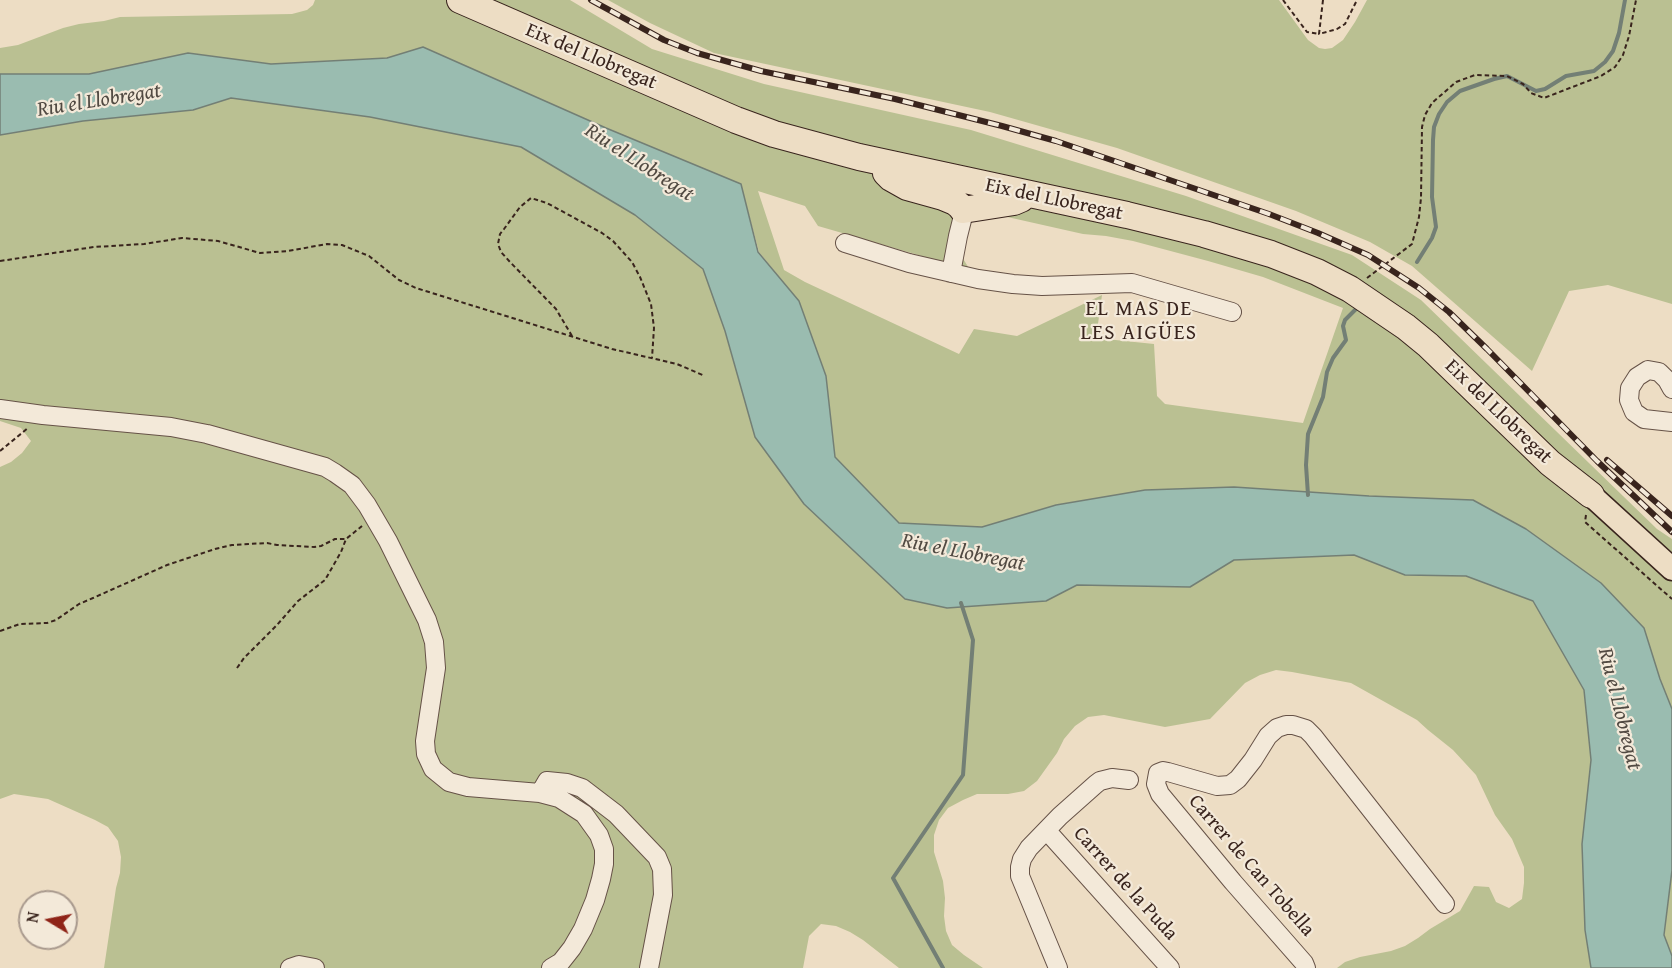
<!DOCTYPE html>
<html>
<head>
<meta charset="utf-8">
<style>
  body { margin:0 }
  #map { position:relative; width:1672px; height:968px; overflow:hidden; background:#edddc4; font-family:"Gentium Book Plus",serif }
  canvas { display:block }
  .north { position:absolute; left:18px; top:890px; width:60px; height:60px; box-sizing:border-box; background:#f3e9d9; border:2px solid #a99a8e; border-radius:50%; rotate:280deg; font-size:16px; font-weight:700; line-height:24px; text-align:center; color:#39241d }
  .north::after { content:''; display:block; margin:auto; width:21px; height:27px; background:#8f2418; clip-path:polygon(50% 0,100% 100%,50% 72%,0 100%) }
</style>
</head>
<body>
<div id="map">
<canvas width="1672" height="968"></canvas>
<div class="north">N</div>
</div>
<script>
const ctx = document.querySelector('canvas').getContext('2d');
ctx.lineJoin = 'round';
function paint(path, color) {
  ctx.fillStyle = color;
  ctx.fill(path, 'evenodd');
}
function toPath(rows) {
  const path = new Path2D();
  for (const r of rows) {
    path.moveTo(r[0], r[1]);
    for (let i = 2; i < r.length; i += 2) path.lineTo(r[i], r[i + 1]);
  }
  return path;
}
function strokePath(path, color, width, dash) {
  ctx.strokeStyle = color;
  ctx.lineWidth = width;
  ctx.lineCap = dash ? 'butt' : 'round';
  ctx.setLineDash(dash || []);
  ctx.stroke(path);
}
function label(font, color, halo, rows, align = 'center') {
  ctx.font = font + ' "Gentium Book Plus",serif';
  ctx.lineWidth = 4.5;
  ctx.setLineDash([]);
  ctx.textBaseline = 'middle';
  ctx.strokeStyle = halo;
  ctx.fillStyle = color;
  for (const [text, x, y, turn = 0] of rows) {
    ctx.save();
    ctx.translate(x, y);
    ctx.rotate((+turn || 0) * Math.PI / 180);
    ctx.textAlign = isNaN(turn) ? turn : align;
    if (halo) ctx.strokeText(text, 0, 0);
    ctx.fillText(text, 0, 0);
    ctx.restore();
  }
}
const green = toPath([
  [315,0,570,0,652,49,764,84,971,130,1186,196,1352,255,1421,300,1657,529,1672,539,1672,709,1660,679,1473,500,1369,496,1234,487,1145,490,1056,505,982,527,899,523,835,457,826,376,799,301,759,252,741,185,606,128,423,47,387,58,271,64,188,53,89,74,0,74,0,48,18,45,63,28,79,24,104,21,120,17,292,14,307,10,313,5],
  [758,191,805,206,818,226,970,270,962,257,964,236,972,220,994,214,1083,234,1106,236,1133,241,1208,261,1263,277,1343,308,1303,423,1165,404,1157,396,1154,344,1096,338,1102,295,1017,336,974,329,959,354,805,282,784,270],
  [608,0,1279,0,1308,40,1319,48,1325,49,1332,48,1343,40,1355,22,1367,0,1672,0,1672,304,1608,285,1569,291,1532,371,1412,266,1370,242,1296,211,1117,148,990,112,714,53,650,23],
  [231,98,370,117,521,147,635,215,703,269,725,331,755,437,804,504,947,608,1046,601,1077,585,1190,587,1234,560,1354,555,1405,575,1466,576,1533,601,1584,690,1591,760,1582,844,1585,930,1591,968,1337,968,1345,962,1360,957,1391,951,1405,946,1418,938,1430,929,1460,911,1474,886,1489,887,1496,902,1509,908,1522,899,1524,883,1524,867,1512,839,1495,815,1476,775,1453,750,1428,730,1417,720,1351,683,1292,672,1276,670,1260,675,1245,683,1210,719,1165,727,1104,715,1088,717,1075,726,1064,739,1057,753,1037,781,1024,791,1008,794,977,794,963,800,948,808,939,820,934,835,934,852,943,881,945,898,944,916,946,931,952,945,964,955,983,968,899,968,863,940,850,932,836,926,821,924,809,936,803,968,104,968,116,888,120,873,121,857,118,841,108,827,95,820,48,799,14,794,0,799,0,467,11,462,22,453,31,441,21,428,0,421,0,135,83,121,193,110],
  [1672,870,1672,956,1664,935]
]);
const water = toPath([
  [423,47,606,128,741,184,758,252,799,301,826,376,835,457,899,523,982,527,1056,505,1145,490,1234,487,1369,496,1473,500,1526,529,1601,583,1644,628,1660,679,1672,709,1672,870,1664,935,1672,956,1672,968,1591,968,1585,930,1582,844,1591,760,1584,690,1533,601,1466,576,1405,575,1354,555,1234,560,1190,587,1077,585,1046,601,947,608,905,599,804,504,755,437,725,331,703,269,635,215,521,147,370,117,231,98,193,110,83,121,0,135,0,74,89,74,188,53,271,64,387,58,423,47]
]);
const stream = toPath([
  [1417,262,1432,238,1436,227,1432,197,1433,140,1434,127,1439,114,1447,102,1460,91,1494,79,1507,76,1536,91,1545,89,1566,76,1594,71,1605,62,1613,51,1619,33,1625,0],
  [1308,495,1306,465,1308,434,1323,397,1327,372,1333,358,1346,340,1343,326,1345,320,1356,309],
  [943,968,893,878,963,775,973,640,961,603]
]);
const path = toPath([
  [1283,0,1307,32,1319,34],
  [1323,0,1319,34,1337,29,1345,24,1357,0],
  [0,261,94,247,144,244,182,238,218,241,260,253,288,251,327,244,342,245,369,256,399,280,416,288,612,349,677,364,705,376],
  [1367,278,1412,244,1419,217,1421,198,1422,127,1425,115,1432,103,1456,82,1475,75,1507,76,1523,84,1531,93,1544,98,1601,76,1615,67,1623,55,1629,36,1636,0],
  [572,336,556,309,510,262,501,252,498,244,500,234,504,229,520,207,531,198,547,203,602,233,613,241,632,262,640,277,651,304,654,328,652,358],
  [0,451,28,428],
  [1586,515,1585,522,1672,599],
  [0,631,20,624,47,623,56,620,79,604,93,598,167,565,215,549,232,545,267,543,277,545,314,547,321,546,335,539,346,539],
  [237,668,244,658,277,625,298,601,325,580,341,552,346,539,362,526]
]);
const minor = toPath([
  [845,243,909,263,978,279,1013,284,1042,286,1132,283,1232,312],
  [951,273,958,236,963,216,963,210],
  [1672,389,1667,380,1659,372,1648,370,1637,377,1630,388,1629,400,1634,412,1644,419,1672,422],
  [0,409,43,415,171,427,207,434,325,467,335,473,352,485,367,505,388,541,427,620,434,642,436,668,425,741,426,754,433,769,449,782,468,787,540,793,559,798,584,814,599,835,604,849,604,864,601,879,595,900,583,929,572,948,561,962,551,968],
  [540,793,547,781,567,783,582,788,616,814,657,857,662,869,663,895,649,968],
  [1047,831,1170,968],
  [290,968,299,965,315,968],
  [1058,968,1020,876,1020,867,1022,859,1029,848,1060,816,1096,784,1100,781,1112,778,1129,780],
  [1306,968,1304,963,1233,882,1160,794,1156,784,1158,773,1163,771,1168,772,1217,786,1230,785,1238,779,1253,760,1268,736,1277,728,1286,725,1293,725,1306,729,1313,736,1445,904]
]);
const major = toPath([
  [1591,495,1672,569]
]);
const highway = toPath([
  [460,0,736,120,774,134,859,157,1127,215,1204,234,1271,254,1317,272,1350,289,1406,327,1428,345,1550,463,1591,495],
  [888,164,886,173,891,178,907,187,943,197,955,202,960,206,963,210,1014,202,1021,199,1025,195]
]);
const rail = toPath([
  [591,0,664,40,697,53,761,71,895,99,1002,126,1056,141,1269,214,1318,233,1368,255,1419,288,1449,312,1487,349,1597,461,1672,532],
  [1607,460,1672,516]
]);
const streetNames = [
  ["Eix del Llobregat",591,57,23],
  ["Eix del Llobregat",1054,200,12],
  ["Eix del Llobregat",1498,412,44],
  ["Carrer de Can Tobella",1251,866,49],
  ["Carrer de la Puda",1125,884,48]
];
const waterNames = [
  ["Riu el Llobregat",99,101,-9],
  ["Riu el Llobregat",639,163,33],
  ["Riu el Llobregat",963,553,11],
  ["Riu el Llobregat",1619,709,76]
];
const neighbourhoodNames = [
  ["EL MAS DE",1139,310],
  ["LES AIGÜES",1139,334]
];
paint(green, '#bac092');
paint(water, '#9abcb0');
strokePath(water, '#737f75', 1.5);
strokePath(stream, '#737f75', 4);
strokePath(minor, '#665247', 20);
strokePath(major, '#39241d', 25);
strokePath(highway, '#39241d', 28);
strokePath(path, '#39241d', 2, [4.5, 3]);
strokePath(minor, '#f3e9d9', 18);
strokePath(major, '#edddc4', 22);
strokePath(highway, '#edddc4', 26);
strokePath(rail, '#39241d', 6);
strokePath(rail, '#f3e9d9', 4, [11]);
label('20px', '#39241d', '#f3e9d9', streetNames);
label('italic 21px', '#514a42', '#f3e9d9', waterNames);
ctx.letterSpacing = '1.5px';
label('21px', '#39241d', '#f3e9d9', neighbourhoodNames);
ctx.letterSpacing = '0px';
</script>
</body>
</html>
